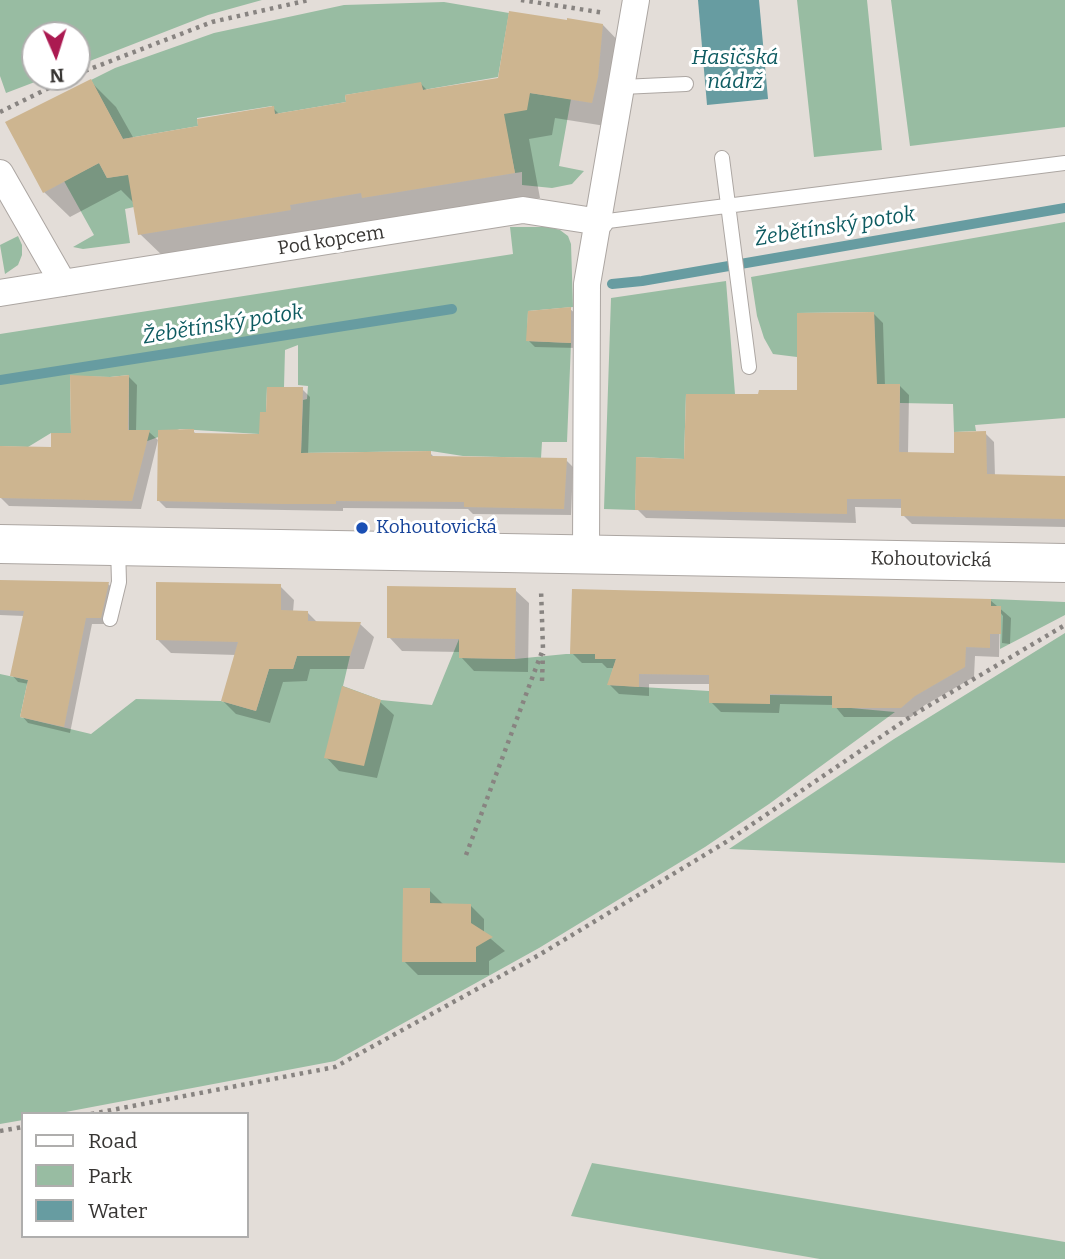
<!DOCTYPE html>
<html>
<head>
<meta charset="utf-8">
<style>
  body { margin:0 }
  #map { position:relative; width:1065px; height:1259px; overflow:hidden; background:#e3ddd8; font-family:Bitter,serif }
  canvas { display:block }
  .legend { position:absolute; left:21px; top:1112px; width:228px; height:126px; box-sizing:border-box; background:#fff; border:2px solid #afaead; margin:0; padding:9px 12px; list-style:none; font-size:21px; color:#373533 }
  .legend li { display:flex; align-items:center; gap:14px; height:35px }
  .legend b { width:35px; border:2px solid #afaead }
  .north { position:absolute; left:21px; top:21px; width:70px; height:70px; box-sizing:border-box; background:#fff; border:2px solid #afaead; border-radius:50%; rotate:177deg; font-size:19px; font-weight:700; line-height:28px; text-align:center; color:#373533 }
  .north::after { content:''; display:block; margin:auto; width:24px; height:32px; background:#ab1a51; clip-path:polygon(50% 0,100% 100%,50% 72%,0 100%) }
</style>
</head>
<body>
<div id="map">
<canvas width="1065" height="1259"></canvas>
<ul class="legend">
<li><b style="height:9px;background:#fff"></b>Road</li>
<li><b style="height:19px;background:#98bca2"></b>Park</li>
<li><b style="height:19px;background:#679ca1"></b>Water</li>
</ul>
<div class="north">N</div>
</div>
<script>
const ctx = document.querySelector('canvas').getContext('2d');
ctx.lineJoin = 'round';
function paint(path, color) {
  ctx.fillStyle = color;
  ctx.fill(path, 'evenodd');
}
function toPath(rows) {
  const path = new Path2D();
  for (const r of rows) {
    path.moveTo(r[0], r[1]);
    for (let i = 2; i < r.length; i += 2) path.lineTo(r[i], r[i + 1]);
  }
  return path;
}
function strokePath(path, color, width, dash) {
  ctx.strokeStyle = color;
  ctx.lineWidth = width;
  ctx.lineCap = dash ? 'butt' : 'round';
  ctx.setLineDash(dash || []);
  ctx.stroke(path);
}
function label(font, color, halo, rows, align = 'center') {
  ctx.font = font + ' Bitter,serif';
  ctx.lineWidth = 6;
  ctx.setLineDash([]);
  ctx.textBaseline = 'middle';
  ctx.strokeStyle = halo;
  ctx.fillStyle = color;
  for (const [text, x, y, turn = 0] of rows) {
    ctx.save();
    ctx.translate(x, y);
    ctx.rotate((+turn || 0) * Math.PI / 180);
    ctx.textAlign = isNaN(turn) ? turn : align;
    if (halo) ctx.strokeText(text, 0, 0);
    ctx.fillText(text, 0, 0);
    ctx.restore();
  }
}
const green = toPath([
  [0,0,262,0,208,15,77,66,77,35,35,35,35,77,48,77,6,93,0,76],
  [797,0,867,0,882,150,814,157],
  [891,0,1065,0,1065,127,910,146],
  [444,2,509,13,498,77,423,90,420,83,345,95,346,102,275,114,272,106,197,118,198,126,123,139,91,80,115,68,214,33,344,5],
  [530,93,571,99,559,166,584,171,572,184,552,188,522,185,522,172,515,173,503,114],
  [99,163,107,178,131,174,134,207,125,209,130,243,83,249,73,247,94,235,64,181],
  [1065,222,1065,418,975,425,976,431,954,432,953,404,900,403,900,384,829,385,875,350,874,312,797,313,797,357,773,354,764,338,757,316,751,277],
  [510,227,549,227,560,230,568,236,571,244,573,307,528,311,527,341,571,343,567,442,542,442,541,458,463,456,431,451,301,453,303,400,307,399,308,386,298,385,298,345,285,350,284,387,267,387,266,412,259,434,180,429,142,443,129,442,129,375,110,377,70,376,71,433,51,433,28,447,0,446,0,334,513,254],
  [18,236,22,245,22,255,18,265,5,274,0,245],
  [726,281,735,394,686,394,684,459,637,457,635,510,604,509,611,298],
  [991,599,1065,602,1065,615,1000,649,1001,607,991,606],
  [1065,633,1065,863,729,849,894,739],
  [459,639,460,658,515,659,566,654,595,654,595,659,616,659,608,685,709,691,770,704,770,695,832,696,851,708,895,712,769,804,705,847,539,948,335,1061,55,1114,23,1114,23,1120,0,1124,0,674,28,680,20,717,91,734,136,699,221,701,256,711,269,669,293,669,297,656,350,656,343,686,381,700,432,705],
  [592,1163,1065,1242,1065,1259,820,1259,571,1216]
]);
const water = toPath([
  [698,0,759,0,768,99,707,105]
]);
const shadow = toPath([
  [603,25,628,51,618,128,555,118,552,135,529,139,540,198,389,223,385,219,166,259,140,234,134,203,121,190,70,217,44,192,90,81,116,107,134,139,200,128,273,108,280,115,348,103,421,84,428,91,499,80],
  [570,309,577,315,577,348,535,347,528,340],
  [874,314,883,323,885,386,900,386,909,395,908,454,956,455,985,433,994,442,995,476,1065,478,1065,527,912,524,903,515,903,508,855,507,856,523,646,518,637,509,686,461,760,396,799,392],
  [128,376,137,385,136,432,149,432,158,440,141,509,9,506,0,497,53,448,73,435,110,379],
  [302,389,310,397,308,455,430,453,435,458,566,460,573,467,571,515,473,514,468,509,343,508,343,511,166,508,159,501,193,431,197,435,261,436,268,414],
  [0,582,108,584,115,590,107,624,92,624,70,733,28,723,22,716,29,684,18,682,12,675,24,616,0,615],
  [280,586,294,600,293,612,308,613,318,623,360,624,374,637,364,669,310,669,307,681,283,682,270,723,236,714,223,701,236,655,171,653,158,640],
  [515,590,529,603,528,672,474,671,461,657,461,652,402,651,389,637],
  [990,600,1011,618,1010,644,1002,643,1003,616,1000,612,999,657,975,656,974,677,925,705,911,717,844,717,834,705,780,704,779,713,721,712,711,702,711,684,649,684,649,696,619,694,609,684,614,668,607,668,602,663,582,663,572,653],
  [380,702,394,715,377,778,339,771,326,757],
  [429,890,443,904,471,906,484,919,484,933,505,951,489,961,489,975,418,975,404,961]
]);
const stream = toPath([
  [612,284,642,281,1065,208],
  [0,380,452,309]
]);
const building = toPath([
  [509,11,567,20,567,18,603,24,598,77,592,103,530,93,527,110,504,114,515,173,362,198,361,193,290,205,291,210,138,235,128,175,107,178,99,163,43,193,5,122,91,79,123,139,198,126,197,119,274,106,275,114,346,102,345,95,421,82,423,90,498,78],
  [571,307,571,343,526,341,528,311],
  [874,312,877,384,900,384,899,452,954,453,954,432,986,431,987,474,1065,476,1065,519,901,516,901,499,847,499,847,514,635,510,636,457,684,459,686,394,758,394,759,390,797,390,797,313],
  [70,375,110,377,129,375,128,430,150,430,132,501,0,498,0,446,51,447,51,433,71,433],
  [267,387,303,387,301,453,431,451,431,456,567,458,564,509,464,507,464,502,336,501,336,504,282,504,157,501,158,430,194,429,194,433,259,434,260,412,266,412],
  [0,580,109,582,101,618,86,618,64,727,20,717,28,680,10,676,24,611,0,610],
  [156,582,281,584,281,610,308,611,308,621,361,622,350,656,297,656,293,669,269,669,256,711,221,701,238,642,156,640],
  [387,586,516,588,515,659,459,658,459,639,387,638],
  [572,589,991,599,991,606,1001,606,1001,634,990,634,990,648,966,647,965,667,915,696,901,708,832,708,832,696,770,694,770,704,709,703,709,675,639,674,639,687,607,685,616,659,595,659,595,654,570,654],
  [342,686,381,700,364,766,324,758],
  [403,888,430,888,430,903,471,904,471,923,493,937,476,947,476,962,402,962]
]);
const path = toPath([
  [521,0,605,13],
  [77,74,212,22,309,0],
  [0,112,71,77],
  [542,681,543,654],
  [466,855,543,649,541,589],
  [91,1114,335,1067,539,955,726,842,913,715,1065,625],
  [0,1131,23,1127]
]);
const lane = toPath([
  [622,87,686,84],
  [722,158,749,367],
  [600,222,1065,163],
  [110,619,119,582,118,547]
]);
const street = toPath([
  [0,173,63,283],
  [0,293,523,210,600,222],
  [586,554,587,284,636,0]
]);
const secondary = toPath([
  [0,544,1065,563]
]);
const markers = [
  [362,528,7,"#1a4fb4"]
];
const streetNames = [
  ["Pod kopcem",331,241,-9],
  ["Kohoutovická",931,560,1]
];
const transitNames = [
  ["Kohoutovická",376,528]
];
const waterNames = [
  ["Hasičská",735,58],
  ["nádrž",735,82],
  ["Žebětínský potok",835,227,-9],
  ["Žebětínský potok",223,325,-9]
];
paint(green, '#98bca2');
paint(water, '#679ca1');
paint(shadow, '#0003');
strokePath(stream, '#679ca1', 10);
paint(building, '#cdb590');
strokePath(lane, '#aca6a2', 16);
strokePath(street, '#aca6a2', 28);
strokePath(secondary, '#aca6a2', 40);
strokePath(path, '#888481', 4.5, [3.5, 5]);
strokePath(lane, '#fff', 14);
strokePath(street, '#fff', 26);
strokePath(secondary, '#fff', 38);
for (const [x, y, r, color] of markers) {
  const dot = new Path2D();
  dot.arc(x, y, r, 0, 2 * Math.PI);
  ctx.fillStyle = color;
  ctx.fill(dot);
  strokePath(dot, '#fff', 2.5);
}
label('19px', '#373533', '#fff', streetNames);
label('19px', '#164399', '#fff', transitNames, 'left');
label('italic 21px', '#0e5b61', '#fff', waterNames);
</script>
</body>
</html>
